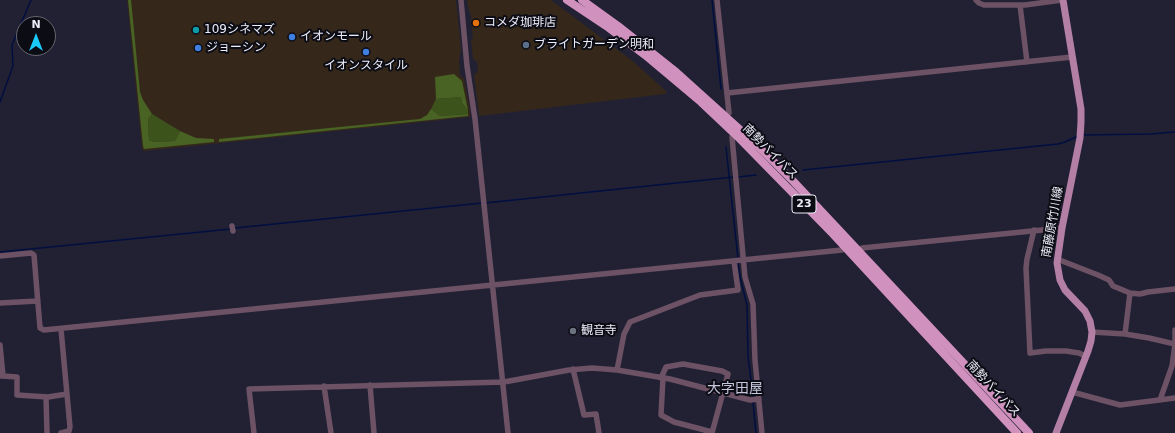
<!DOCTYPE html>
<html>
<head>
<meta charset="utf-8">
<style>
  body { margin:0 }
  #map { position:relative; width:1175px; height:433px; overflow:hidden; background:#222134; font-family:"DejaVu Sans",sans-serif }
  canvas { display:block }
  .north { position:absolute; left:16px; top:16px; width:40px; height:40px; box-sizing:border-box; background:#0c0c14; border:1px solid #666670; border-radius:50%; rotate:0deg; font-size:11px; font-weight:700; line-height:16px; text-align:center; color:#ececfa }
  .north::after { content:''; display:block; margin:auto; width:14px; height:18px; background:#1acafc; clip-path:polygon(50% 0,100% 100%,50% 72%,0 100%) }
</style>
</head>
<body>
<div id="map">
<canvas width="1175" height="433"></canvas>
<div class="north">N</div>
</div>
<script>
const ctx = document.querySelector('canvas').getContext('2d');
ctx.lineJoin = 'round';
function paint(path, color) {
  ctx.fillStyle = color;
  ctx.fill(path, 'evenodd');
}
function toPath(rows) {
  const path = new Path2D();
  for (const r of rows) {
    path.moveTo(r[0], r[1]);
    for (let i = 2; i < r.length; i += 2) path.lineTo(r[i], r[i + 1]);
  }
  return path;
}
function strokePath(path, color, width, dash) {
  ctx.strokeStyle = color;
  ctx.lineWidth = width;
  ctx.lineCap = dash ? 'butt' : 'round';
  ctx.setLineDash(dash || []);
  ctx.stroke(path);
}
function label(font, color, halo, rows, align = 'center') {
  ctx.font = font + ' "DejaVu Sans","Noto Sans JP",sans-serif';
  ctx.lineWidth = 4;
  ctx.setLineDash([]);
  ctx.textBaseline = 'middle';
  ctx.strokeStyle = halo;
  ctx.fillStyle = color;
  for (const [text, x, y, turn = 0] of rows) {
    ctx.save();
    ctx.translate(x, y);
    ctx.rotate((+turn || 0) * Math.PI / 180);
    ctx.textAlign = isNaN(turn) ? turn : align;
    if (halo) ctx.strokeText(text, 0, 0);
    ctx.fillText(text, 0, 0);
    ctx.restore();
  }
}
const commercial = toPath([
  [127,0,456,0,461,49,459,60,460,75,464,79,470,109,470,117,144,151,142,149],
  [467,0,551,0,634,62,667,92,665,94,479,116,474,75,478,71,477,62,473,59,471,40,473,38,471,16,468,7]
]);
const green = toPath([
  [461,97,462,103,468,110,468,114,440,116,431,109,436,99],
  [152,114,180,131,175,141,154,142,149,140,148,119]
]);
const forest = toPath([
  [128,0,131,0,140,92,143,100,152,114,148,119,149,140,154,142,175,141,180,131,196,138,214,139,214,142,144,149,143,146],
  [454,74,462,81,468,110,462,103,461,97,436,99,435,77],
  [431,109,440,116,468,114,468,116,219,142,219,139,420,119,427,115]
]);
const stream = toPath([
  [712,0,721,89],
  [0,102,13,66,12,45,31,0],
  [1083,135,1150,134,1175,132],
  [726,147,738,259],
  [803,170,1058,144,1065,142,1078,136],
  [738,177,756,175],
  [485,203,734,177],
  [235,228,482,203],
  [0,252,231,229],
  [738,262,740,277,747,305,748,356,753,397],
  [753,401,756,433]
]);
const minor = toPath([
  [461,0,467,66,475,119,508,433],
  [717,0,729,113],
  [976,0,979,3,984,5,1025,5,1062,0],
  [1020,5,1027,62],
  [727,93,1072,57],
  [732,137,745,277,753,304,755,360,762,433],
  [232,226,233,231],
  [1034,230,1027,259,1026,268,1030,353,1046,351,1066,351,1079,353,1085,356],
  [862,248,1062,228],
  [0,256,31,253,34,255,40,328,44,330,842,250],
  [1057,259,1098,275,1109,280,1113,286,1130,293,1140,294,1148,292,1175,289],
  [0,303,38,301],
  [1092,332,1125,334,1149,338,1175,344,1172,366,1160,400],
  [1125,334,1130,293],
  [1175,344,1175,330],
  [0,345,3,376,1,376],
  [573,369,584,415,596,414,599,433],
  [617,370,624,334,630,322,700,295,738,290,734,261],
  [3,376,17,377,17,395,48,397,67,394],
  [661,378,666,367,683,364,722,371,728,374,712,433],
  [663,378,661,415,674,422,712,432],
  [370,385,374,433],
  [324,386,331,433],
  [1072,392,1120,405,1175,398],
  [46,397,47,433],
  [61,433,69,431,70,427,61,329],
  [254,433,249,389,504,382,569,370,592,368,617,370,670,379,750,400,759,399]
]);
const major = toPath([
  [1056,433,1088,351,1091,341,1092,332,1090,321,1085,311,1065,290,1060,280,1057,263,1062,228,1080,138,1081,122,1081,109,1063,0]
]);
const highway = toPath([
  [567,0,609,28,645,55,701,102,737,136,833,234,1017,433],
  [582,0,618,26,676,72,757,145,794,182,1029,433]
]);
const markers = [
  [476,23,4,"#e8710a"],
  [196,30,4,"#0f9aa8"],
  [292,37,4,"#3f7fe0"],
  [526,45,4,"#5c6f8a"],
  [198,48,4,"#3f7fe0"],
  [366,52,4,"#3f7fe0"],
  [573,331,4,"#6b7280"]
];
const shields = [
  [804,204,24]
];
const shieldNames = [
  ["23",804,204]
];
const poiNames = [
  ["コメダ珈琲店",484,23],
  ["109シネマズ",204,30],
  ["イオンモール",300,37],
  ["ブライトガーデン明和",534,45],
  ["ジョーシン",206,48],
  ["イオンスタイル",366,66,"center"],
  ["観音寺",581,331]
];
const streetNames = [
  ["南勢バイパス",770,152,45],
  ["南藤原竹川線",1053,222,-80],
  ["南勢バイパス",993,389,47]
];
const quarterNames = [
  ["大字田屋",735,389]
];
paint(commercial, '#35281b');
paint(green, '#3c541b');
paint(forest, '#486323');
strokePath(stream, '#000f40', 1.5);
strokePath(minor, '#6c5264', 5.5);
strokePath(major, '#b47fa5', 7);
strokePath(highway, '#d191bf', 8);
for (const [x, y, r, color] of markers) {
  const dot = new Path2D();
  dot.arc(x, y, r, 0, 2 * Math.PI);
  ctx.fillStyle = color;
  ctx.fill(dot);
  strokePath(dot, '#0c0c14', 1.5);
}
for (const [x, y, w] of shields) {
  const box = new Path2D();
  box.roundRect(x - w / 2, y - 9, w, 18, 3);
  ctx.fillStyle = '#0c0c14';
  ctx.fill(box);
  strokePath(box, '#ececfa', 1);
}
label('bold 11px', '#ececfa', null, shieldNames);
label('12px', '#ececfa', '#0c0c14', poiNames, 'left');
label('12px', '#ececfa', '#0c0c14', streetNames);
label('14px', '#c4c4dd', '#0c0c14', quarterNames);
</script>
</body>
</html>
